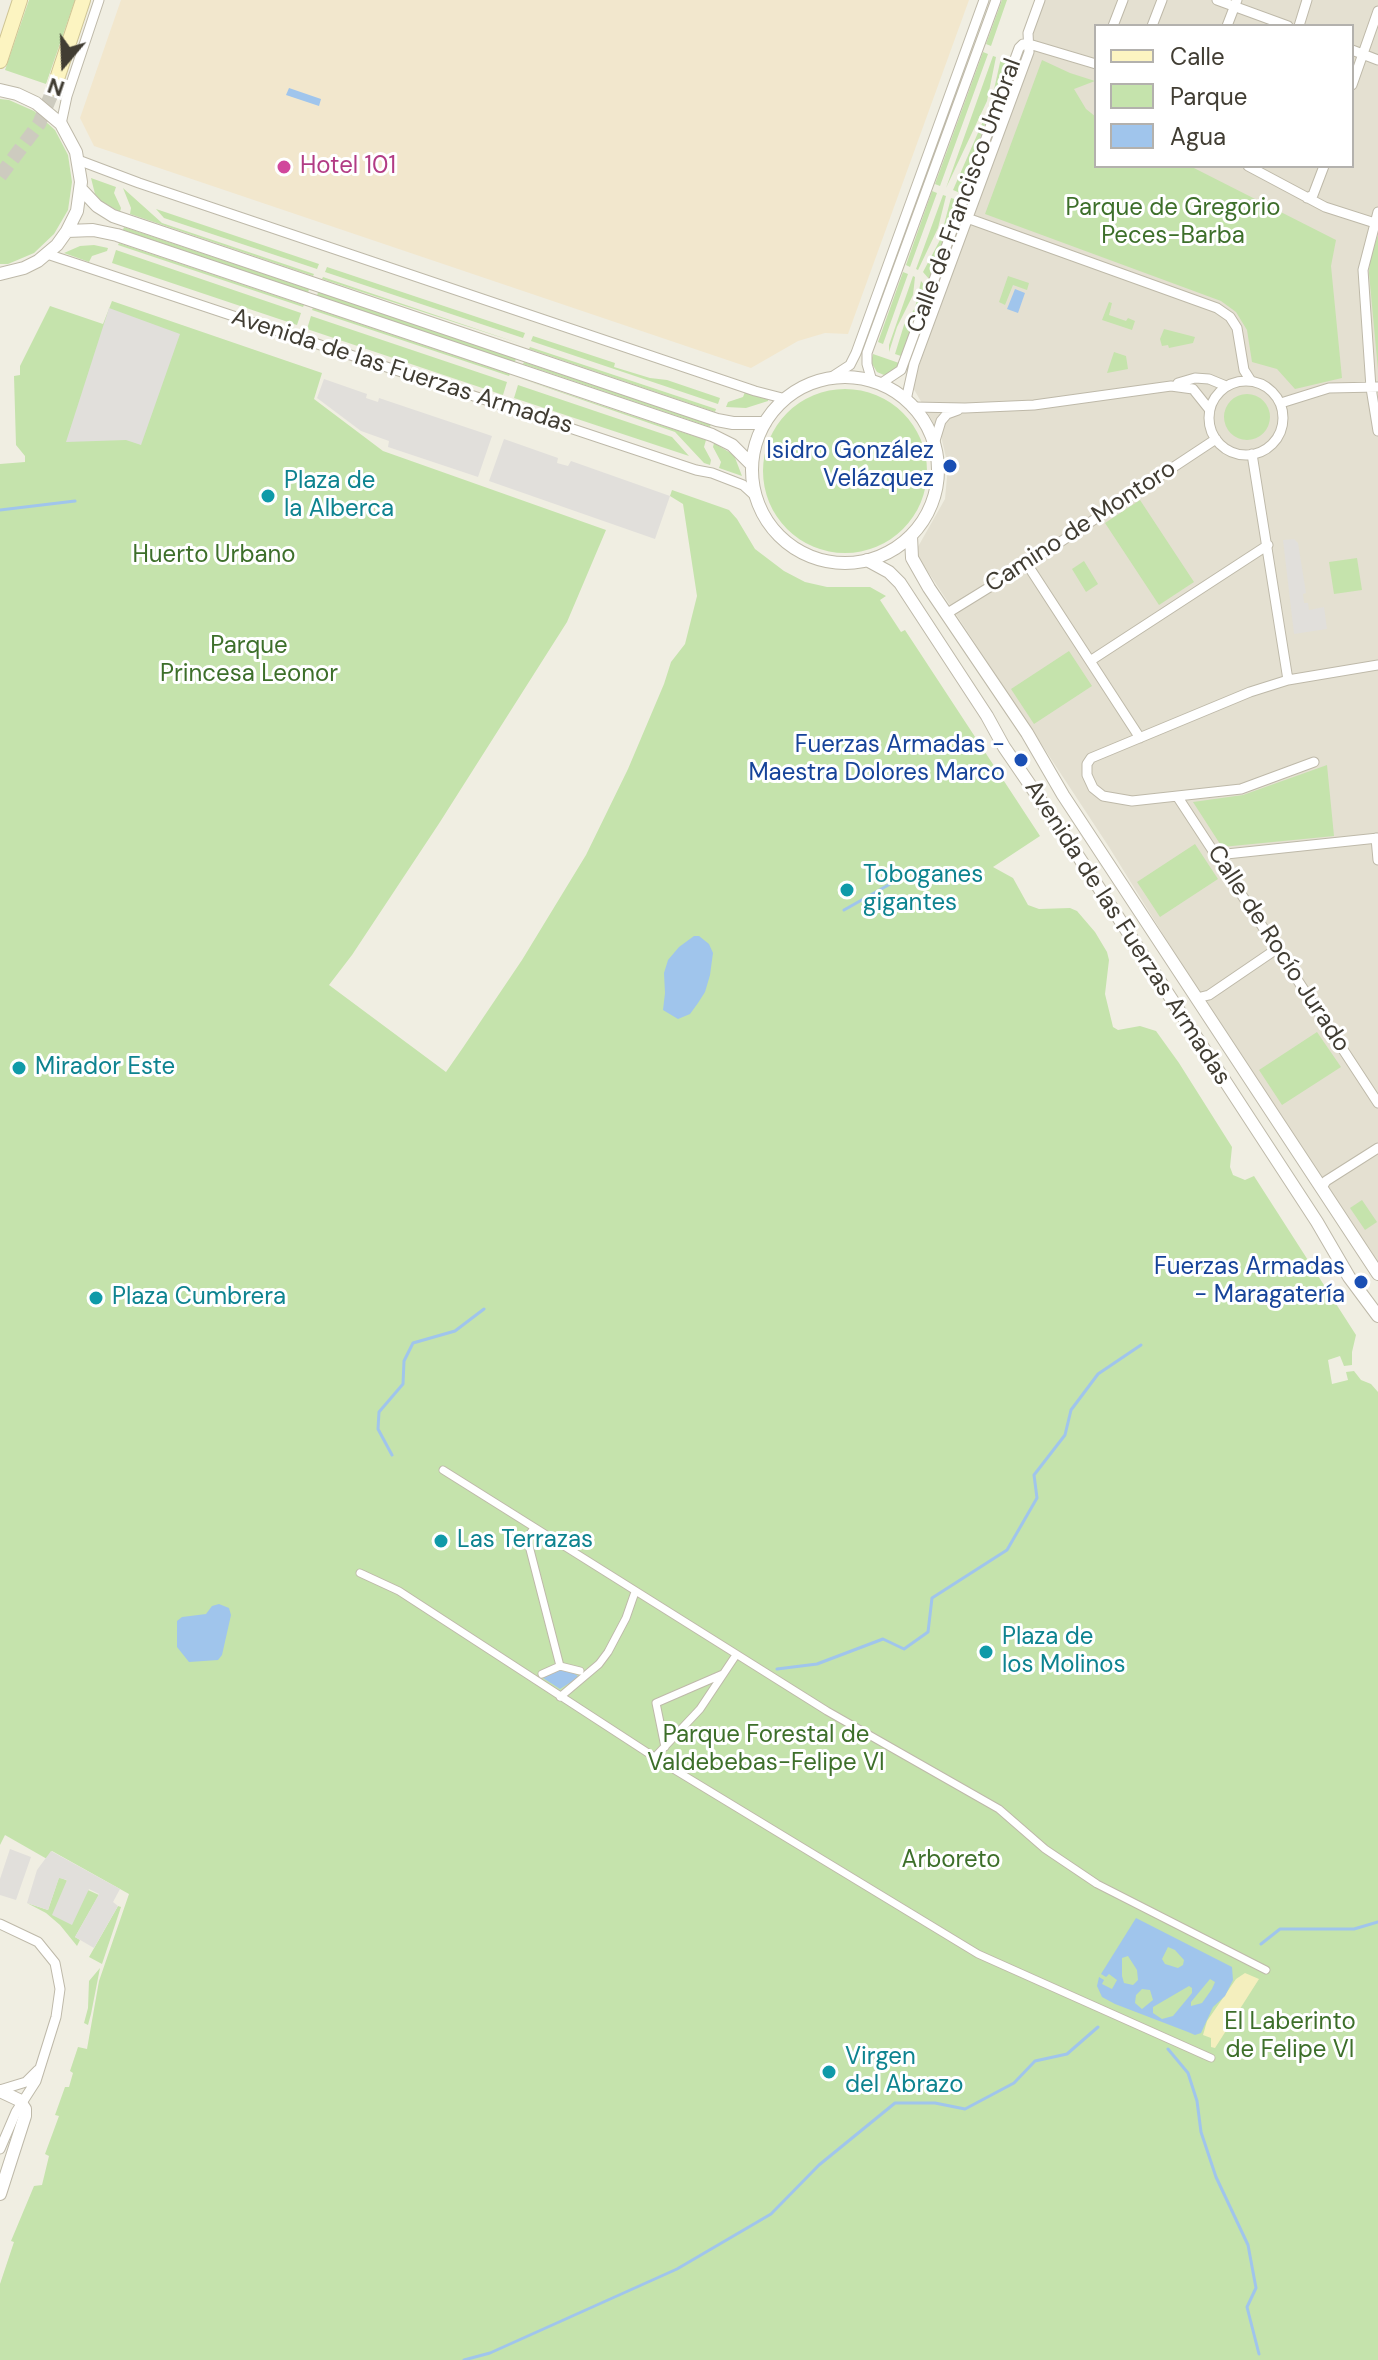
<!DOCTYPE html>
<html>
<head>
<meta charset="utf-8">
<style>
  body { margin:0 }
  #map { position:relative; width:1378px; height:2360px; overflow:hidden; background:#f0eee2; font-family:"DM Sans",sans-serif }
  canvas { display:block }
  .legend { position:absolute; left:1094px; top:24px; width:260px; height:144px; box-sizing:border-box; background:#fff; border:2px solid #b3b1ad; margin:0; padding:10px 14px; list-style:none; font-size:24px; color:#413d33 }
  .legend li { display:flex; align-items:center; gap:16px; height:40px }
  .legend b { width:40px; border:2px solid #b3b1ad }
  .north { position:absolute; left:24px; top:24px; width:80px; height:80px; -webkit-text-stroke:6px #fff; paint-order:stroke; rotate:199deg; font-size:22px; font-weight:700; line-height:32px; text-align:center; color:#413d33 }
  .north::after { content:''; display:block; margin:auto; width:28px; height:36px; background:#413d33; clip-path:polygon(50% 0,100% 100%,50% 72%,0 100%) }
</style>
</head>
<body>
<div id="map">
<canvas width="1378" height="2360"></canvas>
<ul class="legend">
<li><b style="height:10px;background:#fcf4c1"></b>Calle</li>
<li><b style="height:22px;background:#c5e3ac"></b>Parque</li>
<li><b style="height:22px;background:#a0c5ec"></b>Agua</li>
</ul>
<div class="north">N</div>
</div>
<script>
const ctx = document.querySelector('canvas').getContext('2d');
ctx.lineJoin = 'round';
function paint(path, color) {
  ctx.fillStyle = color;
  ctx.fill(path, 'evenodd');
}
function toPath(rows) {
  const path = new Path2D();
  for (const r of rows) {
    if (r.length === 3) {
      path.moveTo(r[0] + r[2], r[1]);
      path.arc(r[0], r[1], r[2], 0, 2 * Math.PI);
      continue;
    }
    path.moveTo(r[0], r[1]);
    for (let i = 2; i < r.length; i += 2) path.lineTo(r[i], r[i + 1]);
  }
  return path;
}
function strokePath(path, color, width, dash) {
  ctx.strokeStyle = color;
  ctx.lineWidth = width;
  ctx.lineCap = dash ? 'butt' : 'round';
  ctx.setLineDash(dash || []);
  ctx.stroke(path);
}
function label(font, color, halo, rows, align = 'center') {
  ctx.font = font + ' "DM Sans",sans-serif';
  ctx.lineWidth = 6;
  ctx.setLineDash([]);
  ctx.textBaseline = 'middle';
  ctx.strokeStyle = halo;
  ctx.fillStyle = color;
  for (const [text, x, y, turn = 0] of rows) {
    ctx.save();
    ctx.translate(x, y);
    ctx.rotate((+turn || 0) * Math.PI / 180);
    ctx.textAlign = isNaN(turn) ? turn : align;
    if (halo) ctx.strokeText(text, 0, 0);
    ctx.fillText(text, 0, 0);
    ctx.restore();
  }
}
const residential = toPath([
  [1044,0,1378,0,1378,1273,1255,1083,1109,847,915,552,945,499,948,466,941,436,912,386,974,209,1030,35],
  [1096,26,1352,26,1352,166,1096,166]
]);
const commercial = toPath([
  [121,0,969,0,848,334,825,333,798,341,751,368,94,146,80,118]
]);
const green = toPath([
  [29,0,75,0,46,84,5,70],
  [1002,0,1007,0,991,46,986,44],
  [983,52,988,54,940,186,935,184],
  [993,56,996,57,987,101,946,188],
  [1001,58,1008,61,960,193,953,190,991,103],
  [1042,60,1070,73,1095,81,1074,89,1086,109,1096,117,1096,166,1190,166,1336,240,1331,266,1342,378,1295,389,1277,369,1252,362,1247,330,1236,312,1221,301,985,214],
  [0,99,9,100,34,111,55,130,68,155,72,182,68,210,54,234,34,253,8,264,0,264],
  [91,178,116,187,114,193,121,208,120,212,101,201,95,194],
  [123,188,162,223,314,274,313,276,130,214,131,208],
  [932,191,937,193,910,267,906,265],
  [943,195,946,196,938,228,918,270,916,269],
  [951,198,958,200,929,279,923,272,940,240],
  [156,209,319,264,317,269,164,218],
  [124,227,309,289,308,293,123,230],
  [1378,235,1378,370,1369,273,1370,259],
  [119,243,304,305,303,307,118,245],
  [94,245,108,248,107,251,92,256,89,262,64,253,80,246],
  [116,250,301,313,297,325,112,263],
  [327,267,525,333,523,338,325,272],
  [903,272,908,274,883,344,878,342],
  [913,276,915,277,913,295,897,327,889,352,889,345],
  [1008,276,1029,283,1027,290,1013,285,1005,305,999,302],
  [323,277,521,344,322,279],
  [921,281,926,287,901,356,895,354,904,325,915,308],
  [318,292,516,358,515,362,317,296],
  [112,301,322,373,314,399,383,451,606,530,567,622,440,822,352,955,329,985,446,1072,462,1049,522,960,586,855,628,769,664,684,671,662,685,644,697,596,683,504,670,496,672,490,729,510,737,519,755,549,784,571,805,582,827,587,870,587,886,596,880,600,901,632,905,630,1040,836,993,867,1013,878,1028,905,1039,909,1070,908,1077,911,1095,932,1107,952,1109,960,1105,994,1113,1027,1118,1030,1140,1026,1156,1031,1179,1063,1232,1147,1230,1167,1233,1175,1245,1180,1254,1176,1356,1335,1352,1352,1352,1365,1344,1366,1340,1356,1328,1360,1332,1384,1348,1380,1346,1372,1354,1371,1361,1380,1371,1384,1378,1392,1378,2360,0,2360,0,2284,14,2242,11,2241,34,2186,42,2185,49,2156,45,2154,59,2116,55,2115,65,2087,69,2087,73,2073,70,2071,78,2047,87,2049,99,1981,129,1894,52,1851,47,1859,5,1835,0,1845,0,464,25,462,25,456,16,445,14,376,20,375,20,366,50,306,103,324],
  [1109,302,1112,303,1109,315,1126,321,1128,318,1135,321,1132,330,1102,320],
  [313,308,510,374,509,376,312,310],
  [311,316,507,382,503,395,307,329],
  [1164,329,1195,337,1193,343,1169,348,1168,345,1162,346,1160,339],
  [533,336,615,363,614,367,650,378,667,380,720,398,718,404,531,341],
  [530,347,716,409,715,412,529,349],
  [1114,352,1126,356,1128,369,1107,373],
  [873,354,899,363,898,367,892,373,884,375,877,372,871,362],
  [524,362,711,424,710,427,523,364],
  [519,378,706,440,704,447,711,460,710,465,704,463,675,432],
  [518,385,672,437,689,456,514,398],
  [845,471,82],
  [745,392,768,399,768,401,746,408,726,407,728,402,743,397],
  [1247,417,23],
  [714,443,734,455,742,476,719,468,721,462,713,447],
  [1140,500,1194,582,1159,605,1105,523],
  [1357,558,1362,590,1334,594,1329,562],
  [1084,561,1098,584,1086,592,1072,569],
  [1069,651,1092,686,1034,724,1011,689],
  [1327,765,1334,836,1222,847,1193,802,1243,795],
  [1195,844,1218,879,1160,917,1137,882],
  [1317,1032,1341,1067,1282,1105,1259,1070],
  [1362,1200,1377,1222,1365,1230,1350,1208],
  [59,1877,99,1895,75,1937,80,1940,77,1946,60,1925,46,1913,27,1903,48,1910],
  [118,1906,121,1907,102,1964,89,1957],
  [100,1968,91,2014,88,2025,84,2023,88,2008,89,1981]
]);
const sand = toPath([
  [1245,1973,1259,1979,1215,2048,1211,2047,1211,2038,1203,2035,1207,2021,1236,1979]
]);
const parking = toPath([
  [109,308,180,334,141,445,126,440,66,442],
  [324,379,367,394,366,398,378,402,379,398,492,436,478,477,388,447,389,441,361,431,317,398],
  [504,439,558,458,557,463,568,466,571,461,670,496,655,539,489,481],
  [1294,539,1298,543,1306,593,1303,594,1304,603,1308,603,1309,610,1324,607,1327,629,1294,634,1283,540],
  [10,1849,31,1857,16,1900,0,1895,0,1879],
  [51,1851,120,1889,113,1902,118,1906,94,1948,75,1937,99,1894,89,1889,72,1925,52,1915,67,1880,59,1878,48,1910,27,1903,37,1870]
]);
const water = toPath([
  [289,88,321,99,319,106,286,95],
  [1015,289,1025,293,1018,313,1007,309],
  [694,936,699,936,709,944,713,953,710,975,705,992,698,1003,690,1014,678,1019,663,1010,665,993,664,973,668,960,679,947],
  [219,1604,229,1608,231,1615,222,1655,218,1660,189,1662,177,1647,177,1621,182,1617,206,1614,212,1606],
  [560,1670,571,1671,579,1677,560,1689,543,1678],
  [1136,1918,1232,1967,1233,1980,1225,1996,1213,2007,1201,2033,1195,2035,1188,2032,1115,2004,1102,1997,1097,1986,1099,1977,1104,1980,1102,1984,1112,1989,1117,1980,1109,1974,1106,1977,1101,1974],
  [1168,1947,1175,1950,1184,1960,1183,1965,1178,1968,1165,1964,1162,1959],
  [1128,1956,1137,1970,1138,1980,1133,1985,1124,1983,1122,1976,1122,1958],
  [1210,1979,1215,1982,1212,1989,1202,2003,1191,2006,1191,2002],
  [1189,1986,1192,1988,1192,1993,1173,2016,1162,2019,1153,2013,1153,2007],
  [1142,1989,1150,1990,1153,2000,1142,2009,1135,2003,1136,1995]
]);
const stream = toPath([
  [0,510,75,501],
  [844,910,899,879],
  [392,1455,378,1429,379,1412,403,1384,404,1361,413,1343,455,1331,484,1309],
  [777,1669,817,1664,883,1639,904,1649,928,1632,932,1598,1007,1550,1037,1498,1034,1475,1065,1435,1071,1410,1098,1374,1141,1345],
  [1261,1944,1280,1929,1354,1929,1378,1922],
  [1168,2049,1188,2073,1197,2101,1201,2132,1216,2177,1248,2245,1256,2288,1247,2307,1259,2354],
  [464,2360,490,2353,677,2269,771,2214,819,2165,895,2103,935,2103,965,2109,1014,2083,1035,2061,1067,2054,1098,2027]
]);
const secondaryTunnel = toPath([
  [0,176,39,124,54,88]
]);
const pedestrian = toPath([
  [443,1470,827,1711,999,1809,1045,1849,1097,1884,1266,1970],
  [534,1528,527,1538,560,1666],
  [360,1573,399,1591,665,1764,978,1954,1211,2058],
  [542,1674,560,1666,580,1671],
  [560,1697,599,1664,608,1652,626,1618,635,1592],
  [665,1747,656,1703,723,1674],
  [655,1757,700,1709,736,1655]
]);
const minor = toPath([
  [1217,0,1288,26],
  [1113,26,1123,0],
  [1152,26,1162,0],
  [1227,26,1237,0],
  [1299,26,1307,0],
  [1029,44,1096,64],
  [1352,50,1378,60],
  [1352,85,1378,11],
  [61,124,67,96,99,0],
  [78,160,139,183,755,391,786,399],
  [1248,166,1325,207,1378,224],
  [1307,198,1313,195,1324,166],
  [1378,212,1363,270,1371,388,1378,431],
  [967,218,1217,308,1230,317,1237,328,1244,370,1251,381],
  [47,254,696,470,712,473,743,485,754,495],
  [830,378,850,365,856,353,984,0],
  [872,381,867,364,867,353,996,0],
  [1246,418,37],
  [1178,383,1195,378,1209,379,1226,386],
  [880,384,901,370,1019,48,1023,44,1029,44],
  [906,400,914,364,1029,52,1028,33,1040,0],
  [1281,403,1329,388,1378,387],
  [913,407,965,408,1034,405,1171,386,1193,389,1209,409],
  [934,444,941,421,947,414,958,410],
  [1252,454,1288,680],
  [1027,564,1140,738],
  [946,614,1027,564,1216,439],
  [1090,661,1268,545],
  [1314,762,1241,789,1132,801,1103,796,1093,788,1087,775,1087,764,1091,758,1250,692,1288,680,1378,665],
  [1177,796,1378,1103],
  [1376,838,1378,860],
  [1217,855,1378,838],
  [1197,998,1209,995,1278,948],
  [1321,1189,1326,1181,1378,1148],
  [0,1924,38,1942,55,1963,60,1989,56,2017,36,2081,16,2112,0,2149],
  [0,2090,26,2082,38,2070]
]);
const tertiary = toPath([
  [0,90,17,94,36,103,61,124,76,152,81,182,77,211,67,231,57,245,38,261,24,268,0,274],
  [81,189,97,206,113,216,717,420,733,423,765,423],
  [67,231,93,230,117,235,712,435,732,445,752,465],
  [845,470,93],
  [911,536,912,558,929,588,1027,733,1063,795,1378,1274],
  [867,560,889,572,900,583,987,716,1004,747,1067,839,1317,1222,1349,1277,1378,1316],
  [0,2091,19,2100,25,2109,25,2116,0,2194]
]);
const secondary = toPath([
  [0,61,20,0],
  [54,88,83,0]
]);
const markers = [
  [284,167,8,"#d1479c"],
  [950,466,8,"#1a4fb4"],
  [268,496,8,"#0f9aa8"],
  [1021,760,8,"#1a4fb4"],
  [847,890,8,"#0f9aa8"],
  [19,1068,8,"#0f9aa8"],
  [1361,1282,8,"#1a4fb4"],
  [96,1298,8,"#0f9aa8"],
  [441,1541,8,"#0f9aa8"],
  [986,1652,8,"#0f9aa8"],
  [829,2072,8,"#0f9aa8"]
];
const hotelNames = [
  ["Hotel 101",300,167]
];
const streetNames = [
  ["Calle de Francisco Umbral",965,196,-70],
  ["Avenida de las Fuerzas Armadas",402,372,18],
  ["Camino de Montoro",1081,527,-33],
  ["Avenida de las Fuerzas Armadas",1127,933,57],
  ["Calle de Rocío Jurado",1278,949,57]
];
const parkNames = [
  ["Parque de Gregorio",1173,209],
  ["Peces-Barba",1173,237],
  ["Huerto Urbano",214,556],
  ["Parque",249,647],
  ["Princesa Leonor",249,675],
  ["Parque Forestal de",766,1736],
  ["Valdebebas-Felipe VI",766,1764],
  ["Arboreto",951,1861],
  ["El Laberinto",1290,2023],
  ["de Felipe VI",1290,2051]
];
const transitNames = [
  ["Isidro González",934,452],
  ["Velázquez",934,480],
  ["Fuerzas Armadas -",1005,746],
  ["Maestra Dolores Marco",1005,774],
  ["Fuerzas Armadas",1345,1268],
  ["- Maragatería",1345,1296]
];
const cultureNames = [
  ["Plaza de",284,482],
  ["la Alberca",284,510],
  ["Toboganes",863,876],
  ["gigantes",863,904],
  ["Mirador Este",35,1068],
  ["Plaza Cumbrera",112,1298],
  ["Las Terrazas",457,1541],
  ["Plaza de",1002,1638],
  ["los Molinos",1002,1666],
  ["Virgen",845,2058],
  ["del Abrazo",845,2086]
];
paint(residential, '#e4e0d1');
paint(commercial, '#f2e7cd');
paint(green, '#c5e3ac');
paint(sand, '#f4efbe');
paint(parking, '#e1dfdb');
paint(water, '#a0c5ec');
strokePath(stream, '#a0c5ec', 3);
strokePath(secondaryTunnel, '#cdcbbf', 14, [14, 7]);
strokePath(pedestrian, '#beb9a9', 9);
strokePath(minor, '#beb9a9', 11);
strokePath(tertiary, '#beb9a9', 14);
strokePath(secondary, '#cfc594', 16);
strokePath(pedestrian, '#fff', 7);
strokePath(minor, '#fff', 9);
strokePath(tertiary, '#fff', 12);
strokePath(secondary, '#fcf4c1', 14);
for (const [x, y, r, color] of markers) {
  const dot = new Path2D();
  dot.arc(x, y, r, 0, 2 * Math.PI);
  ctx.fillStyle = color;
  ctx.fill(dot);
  strokePath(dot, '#fff', 3);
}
label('24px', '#b23c85', '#fff', hotelNames, 'left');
label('24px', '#413d33', '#fff', streetNames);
label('24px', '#3d6f2a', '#fff', parkNames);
label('24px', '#164399', '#fff', transitNames, 'right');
label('24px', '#0d838f', '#fff', cultureNames, 'left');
</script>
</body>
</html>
